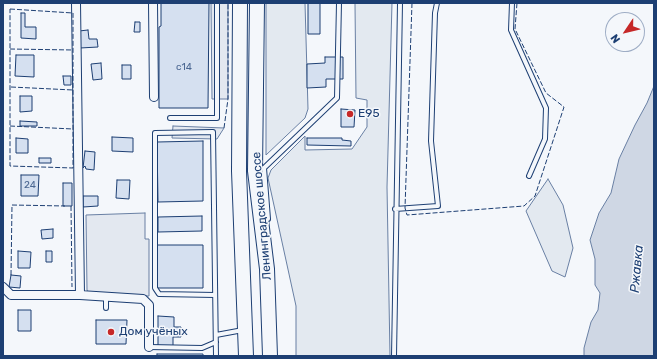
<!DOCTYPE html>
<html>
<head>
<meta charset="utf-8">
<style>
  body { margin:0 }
  #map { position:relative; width:657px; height:359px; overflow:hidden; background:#f4f7fb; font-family:Rubik,sans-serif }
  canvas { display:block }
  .frame { position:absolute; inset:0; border:4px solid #1d3f73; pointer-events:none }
  .north { position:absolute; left:605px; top:12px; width:40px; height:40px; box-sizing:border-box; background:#f4f7fb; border:1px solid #9eadc5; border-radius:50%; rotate:235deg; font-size:11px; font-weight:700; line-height:16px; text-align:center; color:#1d3f73 }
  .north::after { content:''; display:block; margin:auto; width:14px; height:18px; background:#c62828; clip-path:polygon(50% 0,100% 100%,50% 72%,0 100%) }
</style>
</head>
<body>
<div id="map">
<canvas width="657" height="359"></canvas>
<div class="frame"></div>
<div class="north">N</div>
</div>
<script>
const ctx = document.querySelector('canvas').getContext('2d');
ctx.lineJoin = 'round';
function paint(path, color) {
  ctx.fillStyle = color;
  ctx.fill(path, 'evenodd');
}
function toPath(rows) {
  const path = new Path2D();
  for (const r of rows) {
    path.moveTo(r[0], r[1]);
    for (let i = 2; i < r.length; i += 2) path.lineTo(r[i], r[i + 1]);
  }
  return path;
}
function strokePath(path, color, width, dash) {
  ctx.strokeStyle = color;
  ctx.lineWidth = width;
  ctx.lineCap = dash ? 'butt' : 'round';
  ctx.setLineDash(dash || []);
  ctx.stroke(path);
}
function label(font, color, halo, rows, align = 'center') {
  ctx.font = font + ' Rubik,sans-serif';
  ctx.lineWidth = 3;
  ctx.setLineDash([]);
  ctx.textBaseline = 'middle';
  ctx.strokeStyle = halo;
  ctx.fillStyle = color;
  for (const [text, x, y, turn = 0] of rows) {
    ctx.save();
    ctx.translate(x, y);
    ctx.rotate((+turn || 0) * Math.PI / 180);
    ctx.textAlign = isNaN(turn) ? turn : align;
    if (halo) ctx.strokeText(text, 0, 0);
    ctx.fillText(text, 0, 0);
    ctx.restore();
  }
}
const green = toPath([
  [266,3,305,3,308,109,305,118,266,155,266,3],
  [355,3,392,3,387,187,390,356,296,356,296,306,268,178,271,170,305,136,305,150,352,149,367,127,367,100,356,98,355,3],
  [548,179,563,205,573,248,565,277,552,271,526,211,548,179]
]);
const parking = toPath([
  [211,3,228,3,228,99,212,99,211,3],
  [173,126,224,128,217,139,172,138,173,126],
  [145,213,145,239,149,239,149,296,89,294,87,290,86,215,145,213]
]);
const water = toPath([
  [654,86,654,356,584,356,584,348,591,322,598,310,600,293,595,285,595,259,590,240,599,213,611,193,619,159,635,125,647,103,654,86]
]);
const building = toPath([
  [161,3,209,3,208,108,159,108,159,27,161,26,161,3],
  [308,3,320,3,320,34,308,34,308,3],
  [21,13,25,13,25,27,36,27,36,39,21,38,21,13],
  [135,22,140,22,140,32,134,32,135,22],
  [88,30,89,39,97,39,98,47,80,48,79,31,88,30],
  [16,55,34,55,34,77,15,76,16,55],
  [325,57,343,57,343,79,326,79,326,87,307,88,307,64,325,63,325,57],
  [101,63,102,79,93,80,91,64,101,63],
  [122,65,131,65,131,79,122,79,122,65],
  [63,76,71,76,71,85,64,85,63,76],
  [20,96,32,96,32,111,20,112,20,96],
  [341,109,355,110,354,127,341,127,341,109],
  [20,121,37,122,37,126,20,126,20,121],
  [112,137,133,138,133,152,112,151,112,137],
  [16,138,28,139,28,153,16,153,16,138],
  [307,138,342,138,342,140,351,141,351,146,307,145,307,138],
  [203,141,203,201,158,202,157,142,203,141],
  [85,151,95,152,94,170,86,169,85,166,83,168,85,151],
  [39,158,51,158,51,163,39,163,39,158],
  [21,175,39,175,38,196,21,196,21,175],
  [117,180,130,180,129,199,116,198,117,180],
  [63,183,72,183,72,206,63,206,63,183],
  [83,196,98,196,98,206,83,207,83,196],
  [202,216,202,231,158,232,158,217,202,216],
  [53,229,53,238,42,239,41,230,53,229],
  [157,245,203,245,203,288,157,288,157,245],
  [18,251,31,252,30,268,18,268,18,251],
  [46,251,52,251,52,262,46,262,46,251],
  [11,275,21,276,20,288,9,287,11,275],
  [18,310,31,310,31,331,18,331,18,310],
  [158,316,174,317,174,327,181,327,181,337,173,337,173,346,158,346,158,316],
  [96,320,127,320,126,344,96,344,96,320],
  [157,354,203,354,203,356,157,356,157,354]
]);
const lane = toPath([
  [512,3,511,30,546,108,545,139,529,176],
  [170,118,217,118,217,3],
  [395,209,438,206,431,141,435,13,437,3],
  [268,219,264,168,337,98,339,3],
  [215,295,159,294,155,288,155,133,213,132,216,356],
  [106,297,106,308],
  [216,335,243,330],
  [149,347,202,348,216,342],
  [394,356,400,3]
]);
const street = toPath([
  [76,3,80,295],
  [153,3,154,97],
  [3,287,11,295,80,295,143,299,149,305,149,347]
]);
const highway = toPath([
  [240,3,239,171,246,356],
  [257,3,255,171,267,269,270,356]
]);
const fence = toPath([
  [412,3,405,208,407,215,524,206,535,196,564,107,546,93,515,29,517,3],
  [10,9,73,13,73,168,10,166,10,9],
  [10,49,73,50],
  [11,87,73,90],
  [10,126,73,129],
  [224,128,228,99,228,3],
  [71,206,72,287],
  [11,275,12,205,65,206]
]);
const markers = [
  [350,114,4,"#c62828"],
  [111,332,4,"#c62828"]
];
const numberNames = [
  ["с14",184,67],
  ["24",30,185]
];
const poiNames = [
  ["E95",358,114],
  ["Дом учёных",119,332]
];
const streetNames = [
  ["Ленинградское шоссе",262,216,-95]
];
const waterNames = [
  ["Ржавка",637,269,-85]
];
paint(green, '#e3e9f0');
strokePath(green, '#687fa3', 1);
paint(parking, '#e3e8f0');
strokePath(parking, '#687fa3', 1);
paint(water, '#cfd7e4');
strokePath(water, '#687fa3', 1);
paint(building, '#d5e0f0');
strokePath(building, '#1d3f73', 1);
strokePath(lane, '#1d3f73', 6);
strokePath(street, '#1d3f73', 10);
strokePath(highway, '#1d3f73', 16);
strokePath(lane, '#f4f7fb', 4);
strokePath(street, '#f4f7fb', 8);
strokePath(highway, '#f4f7fb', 14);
strokePath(fence, '#1d3f73', 1, [5, 2]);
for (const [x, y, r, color] of markers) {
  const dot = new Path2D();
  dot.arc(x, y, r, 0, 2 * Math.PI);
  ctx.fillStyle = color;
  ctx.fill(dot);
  strokePath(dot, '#f4f7fb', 1.5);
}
label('10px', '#4b6792', null, numberNames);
label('12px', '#1d3f73', '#f4f7fb', poiNames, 'left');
label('12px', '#1d3f73', '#f4f7fb', streetNames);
label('italic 13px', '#1d3f73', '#f4f7fb', waterNames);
</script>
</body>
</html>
